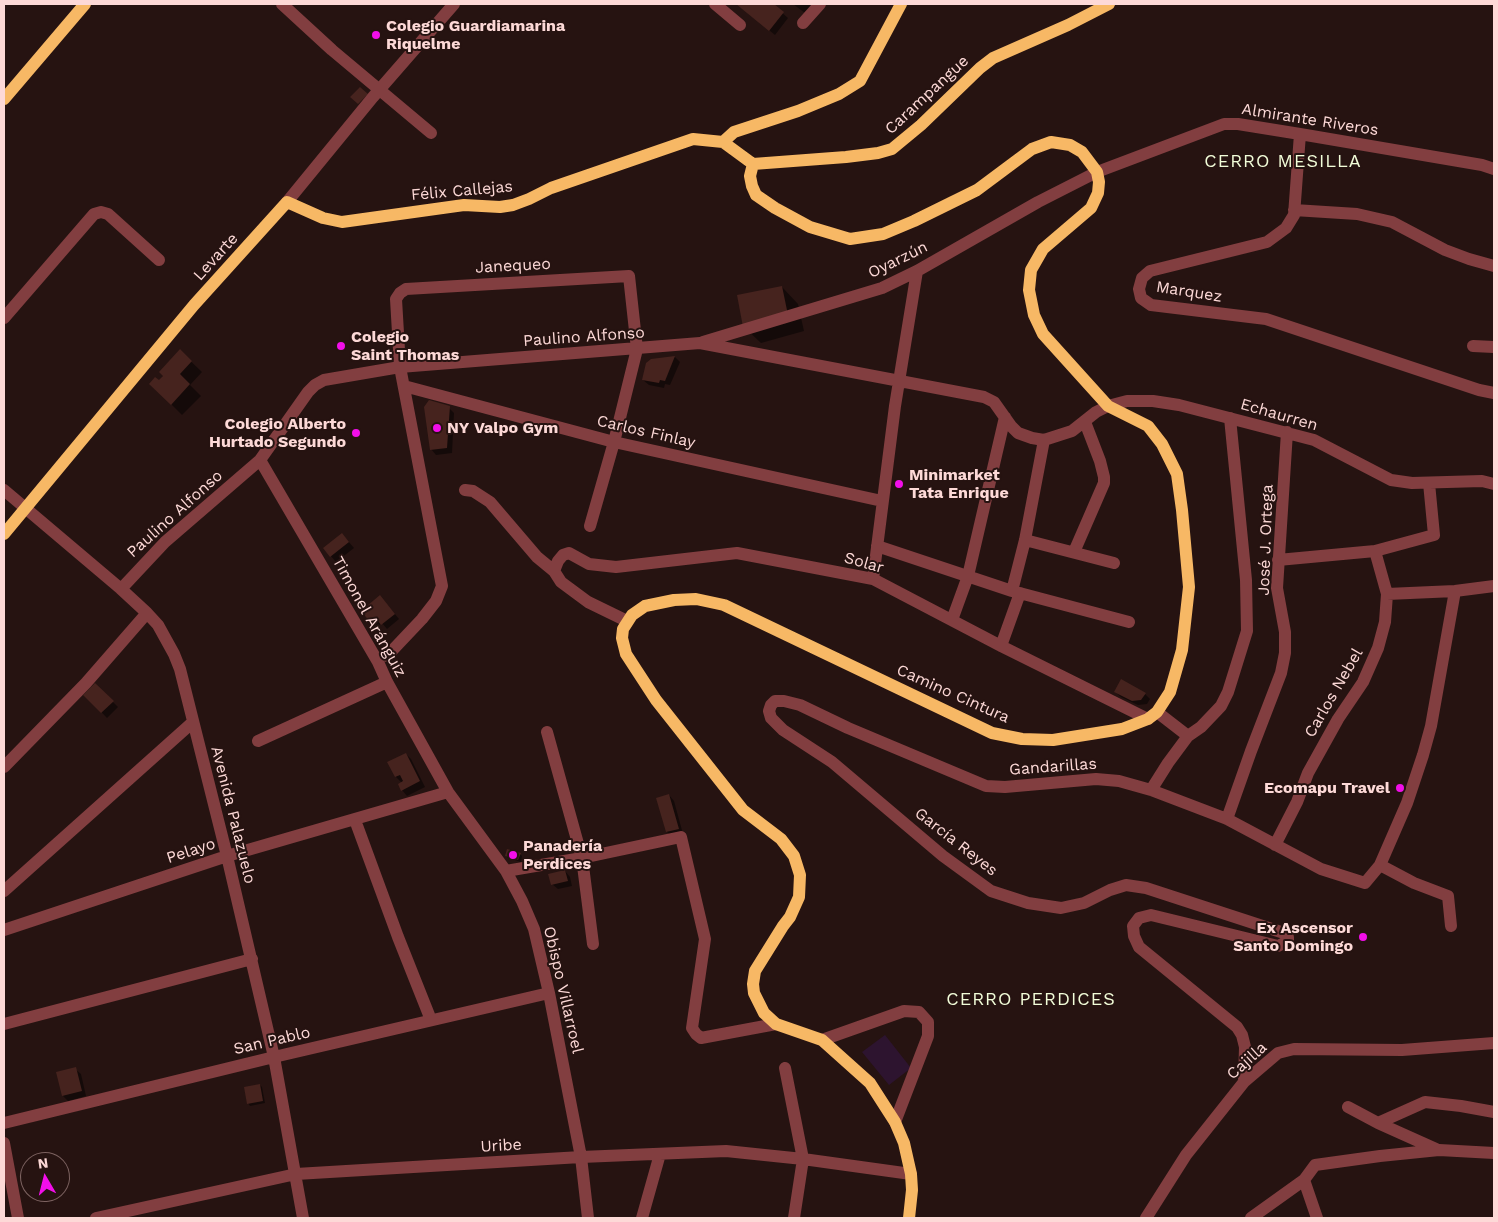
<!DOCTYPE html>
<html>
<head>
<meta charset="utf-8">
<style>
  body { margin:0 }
  #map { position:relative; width:1498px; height:1222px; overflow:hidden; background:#261311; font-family:"Work Sans",sans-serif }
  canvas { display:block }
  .frame { position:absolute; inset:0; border:5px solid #fdd9d7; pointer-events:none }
  .north { position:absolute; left:20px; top:1152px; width:50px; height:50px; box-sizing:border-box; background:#261311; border:1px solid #7c6260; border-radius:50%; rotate:352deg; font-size:14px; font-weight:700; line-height:20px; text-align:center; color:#fdd9d7 }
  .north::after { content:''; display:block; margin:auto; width:18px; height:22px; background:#f20ee9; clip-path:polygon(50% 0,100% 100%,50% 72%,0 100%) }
</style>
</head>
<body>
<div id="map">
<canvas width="1498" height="1222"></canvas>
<div class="frame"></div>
<div class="north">N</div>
</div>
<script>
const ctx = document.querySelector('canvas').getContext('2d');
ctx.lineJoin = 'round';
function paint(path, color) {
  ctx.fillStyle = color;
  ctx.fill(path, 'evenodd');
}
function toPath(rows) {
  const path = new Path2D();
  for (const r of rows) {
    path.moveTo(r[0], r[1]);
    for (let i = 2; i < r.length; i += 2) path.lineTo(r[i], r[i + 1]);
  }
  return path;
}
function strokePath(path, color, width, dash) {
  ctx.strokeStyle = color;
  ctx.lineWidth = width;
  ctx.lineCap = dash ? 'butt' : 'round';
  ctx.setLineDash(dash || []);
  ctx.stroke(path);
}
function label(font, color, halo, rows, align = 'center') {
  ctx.font = font + ' "Work Sans",sans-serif';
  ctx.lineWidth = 4;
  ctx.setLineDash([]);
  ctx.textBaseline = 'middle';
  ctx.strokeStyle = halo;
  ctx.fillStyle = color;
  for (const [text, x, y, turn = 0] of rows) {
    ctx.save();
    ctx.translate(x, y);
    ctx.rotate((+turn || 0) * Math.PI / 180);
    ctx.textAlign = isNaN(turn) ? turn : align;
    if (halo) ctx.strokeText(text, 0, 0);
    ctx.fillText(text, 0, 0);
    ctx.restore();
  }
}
const green = toPath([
  [885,1035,911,1068,889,1085,862,1052]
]);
const shadow = toPath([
  [737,4,772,4,788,18,775,35],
  [793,4,818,4,809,16],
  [782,287,798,304,804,331,761,343,744,327],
  [180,351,202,372,190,385,201,396,182,415,162,395,159,382],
  [675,357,680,362,670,385,665,384,664,388,649,385,643,380,651,360],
  [449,408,454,413,452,453,436,455,431,449],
  [342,534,354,548,336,562,324,548],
  [385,602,399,619,387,629,382,623,377,627,372,622],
  [95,684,118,707,107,718,85,695],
  [1115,692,1145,694,1150,699,1147,704,1138,705,1121,697],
  [406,754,411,759,425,787,407,796,402,790,402,783,396,777,389,763],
  [669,795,674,801,683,834,672,837,667,832],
  [520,854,522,856,521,862,508,858,506,856],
  [565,871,570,877,572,886,558,889,552,884],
  [75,1069,81,1074,86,1096,68,1101,63,1096],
  [260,1085,262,1087,265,1103,250,1106,248,1103]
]);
const building = toPath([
  [736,4,774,4,784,12,769,31],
  [360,87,368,94,358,104,350,97],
  [782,286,788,315,743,327,737,295],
  [180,349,192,361,180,374,190,384,171,405,149,384,155,377,159,380,163,376,159,372],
  [675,356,665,381,660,380,659,383,642,380,646,363,651,359],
  [429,400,450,406,447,448,430,450,424,407],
  [342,533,349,542,330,557,323,548],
  [380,595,395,614,381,625,376,618,371,623,361,611],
  [1121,679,1146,693,1141,700,1132,701,1114,692],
  [95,683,114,701,101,713,83,695],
  [406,753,420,781,401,791,398,784,403,781,400,775,395,777,387,762],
  [669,794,679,829,666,832,656,798],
  [507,849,521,853,518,860,505,856],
  [565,870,568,881,551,885,548,874],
  [76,1067,82,1091,62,1096,56,1072],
  [260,1084,263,1101,247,1104,244,1087]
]);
const minor = toPath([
  [282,4,332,50,431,133],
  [715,4,740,25],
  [803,23,820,4],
  [1300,134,1294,215,1286,228,1267,242,1150,271,1142,278,1139,289,1141,298,1151,305,1266,319,1479,390,1494,393],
  [287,202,373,97,454,4],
  [1294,210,1357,214,1392,222,1445,250,1469,259,1494,266],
  [4,318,94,214,101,212,108,214,159,260],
  [703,342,882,288,917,271,1038,202,1097,172,1224,124,1238,124,1300,134,1482,165,1494,169],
  [1473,346,1494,347],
  [404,386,614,442,882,501],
  [260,460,378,662,387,682,448,792,506,871,522,901,534,929,549,993,581,1157,588,1218],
  [4,490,121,589,147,613,158,625,174,654,180,669,227,856,274,1057,303,1218],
  [465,490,473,491,490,502,537,557,554,571,561,582,588,602,627,621],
  [1025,540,1114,563],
  [877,546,1012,591,1129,622],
  [1074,552,1104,483,1104,477,1100,461,1085,422],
  [1278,560,1375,551,1434,535,1429,483],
  [554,571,558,561,563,555,569,553,589,564,616,567,737,553,873,579,1001,646,1148,719],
  [873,579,895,406,917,271],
  [121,589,165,542,260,460,308,392,315,385,324,380,400,367,700,343,984,397,994,402,1011,426,1018,433,1032,438,1044,440,1072,431,1096,412,1108,406,1127,401,1153,401,1179,405,1314,440,1391,480,1412,483,1482,481,1494,484],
  [1012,591,1025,540,1044,440],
  [1387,594,1455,591,1494,586],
  [952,620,968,576,1005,417],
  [1001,646,1020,593],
  [387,656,422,619,436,601,442,586,400,367,396,299,400,293,406,289,629,276,637,349,614,442,590,526],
  [1157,712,1188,736],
  [547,732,582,858,593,944],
  [258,741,387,682],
  [4,767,86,683,147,613],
  [1151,790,1168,763,1188,736,1201,727,1221,706,1228,692,1247,631,1246,580,1230,418],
  [1227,819,1251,751,1281,673,1285,653,1285,632,1277,588,1287,432],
  [355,820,398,937,431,1020],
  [1275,845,1297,802,1308,773,1338,719,1363,682,1378,648,1385,622,1387,594,1375,551],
  [1380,865,1414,883,1448,896,1451,926],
  [506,871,582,858,681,837,705,939,692,1028,696,1034,701,1038,776,1024],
  [4,891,193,722],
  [4,930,227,856,448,792],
  [4,1024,252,959],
  [822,1040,904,1011,919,1012,928,1022,928,1036,895,1122],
  [785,1068,803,1159,794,1218],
  [1244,1082,1245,1047,1242,1035,1237,1027,1139,947,1134,936,1133,926,1139,918,1151,915,1278,946,1288,941,1288,937,1284,933,1146,888,1126,885,1110,890,1084,903,1061,908,1028,903,991,891,943,856,832,762,783,730,771,718,769,711,771,705,775,701,784,701,800,705,848,728,986,786,1005,787,1096,779,1119,781,1151,790,1227,819,1321,869,1365,883,1380,865,1407,803,1423,755,1431,726,1455,591],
  [1348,1107,1378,1123,1436,1149],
  [4,1123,274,1057,549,993],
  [1378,1123,1425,1102,1461,1106,1494,1112],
  [4,1143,18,1218],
  [1304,1180,1317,1218],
  [96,1218,296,1174,581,1157,726,1151,803,1159,911,1174],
  [642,1218,660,1154],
  [1146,1218,1186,1155,1244,1082,1278,1053,1294,1049,1402,1050,1494,1043],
  [1251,1218,1304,1180,1315,1165,1380,1156,1439,1150,1494,1153]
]);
const major = toPath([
  [4,99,85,4],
  [723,142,734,132,798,111,839,94,860,81,901,4],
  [753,164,750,176,752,186,756,195,775,208,810,227,850,239,883,234,914,221,977,190,1032,149,1051,142,1070,145,1082,152,1097,172,1099,182,1098,193,1091,208,1043,249,1031,270,1029,290,1034,315,1043,334,1108,406,1148,426,1162,444,1177,474,1182,510,1189,587,1182,650,1170,692,1157,712,1148,719,1122,729,1053,740,1022,739,992,733,724,605,696,599,674,600,645,606,632,615,623,629,622,638,626,654,656,700,743,810,781,839,794,856,800,875,799,897,790,917,783,926,755,971,753,984,754,993,764,1013,776,1024,822,1040,870,1083,895,1122,904,1143,911,1174,912,1190,909,1218],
  [753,164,846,157,878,153,892,149,921,125,980,68,993,58,1068,25,1109,4],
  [4,534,194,305,287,202,323,218,342,222,464,205,500,207,513,205,529,199,551,188,693,139,723,142,753,164]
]);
const markers = [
  [376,35,5,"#f20ee9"],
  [341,346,5,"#f20ee9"],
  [437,428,5,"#f20ee9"],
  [356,433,5,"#f20ee9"],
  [899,484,5,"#f20ee9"],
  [1400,788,5,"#f20ee9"],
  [513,855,5,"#f20ee9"],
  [1363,937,5,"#f20ee9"]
];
const poiNames = [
  ["Colegio Guardiamarina",386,26],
  ["Riquelme",386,44],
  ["Colegio",351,337],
  ["Saint Thomas",351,355],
  ["Colegio Alberto",346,424,"right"],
  ["Hurtado Segundo",346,442,"right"],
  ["NY Valpo Gym",447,428],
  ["Minimarket",909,475],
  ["Tata Enrique",909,493],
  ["Ecomapu Travel",1390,788,"right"],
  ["Panadería",523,846],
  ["Perdices",523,864],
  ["Ex Ascensor",1353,928,"right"],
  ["Santo Domingo",1353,946,"right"]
];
const streetNames = [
  ["Carampangue",927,95,-43],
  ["Almirante Riveros",1310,120,9],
  ["Félix Callejas",462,191,-5],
  ["Levarte",216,257,-48],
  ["Oyarzún",898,260,-26],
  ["Janequeo",513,266,-3],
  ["Marquez",1189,292,9],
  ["Paulino Alfonso",584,337,-4],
  ["Echaurren",1279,415,16],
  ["Carlos Finlay",646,432,13],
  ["Paulino Alfonso",175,514,-42],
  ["José J. Ortega",1266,540,-88],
  ["Solar",864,563,16],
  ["Timonel Aránguiz",369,617,61],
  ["Carlos Nebel",1334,693,-60],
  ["Camino Cintura",953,694,24],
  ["Gandarillas",1053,767,-4],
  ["Avenida Palazuelo",233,815,76],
  ["García Reyes",956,842,38],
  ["Pelayo",191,851,-18],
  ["Obispo Villarroel",563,990,77],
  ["San Pablo",272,1041,-13],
  ["Cajilla",1247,1061,-42],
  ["Uribe",501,1146,-3]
];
const neighbourhoodNames = [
  ["CERRO MESILLA",1283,162],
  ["CERRO PERDICES",1031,1000]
];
paint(green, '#2d142f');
paint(shadow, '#0007');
paint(building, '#46231e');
strokePath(minor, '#823e40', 12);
strokePath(major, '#f7b865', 12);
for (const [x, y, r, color] of markers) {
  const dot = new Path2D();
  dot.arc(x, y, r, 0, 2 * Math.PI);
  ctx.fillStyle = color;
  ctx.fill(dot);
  strokePath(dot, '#261311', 2);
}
label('bold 16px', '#fdd9d7', '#261311', poiNames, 'left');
label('16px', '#fdd9d7', '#261311', streetNames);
ctx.letterSpacing = '1px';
label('18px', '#f2fdd9', '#261311', neighbourhoodNames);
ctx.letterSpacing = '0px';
</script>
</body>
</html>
